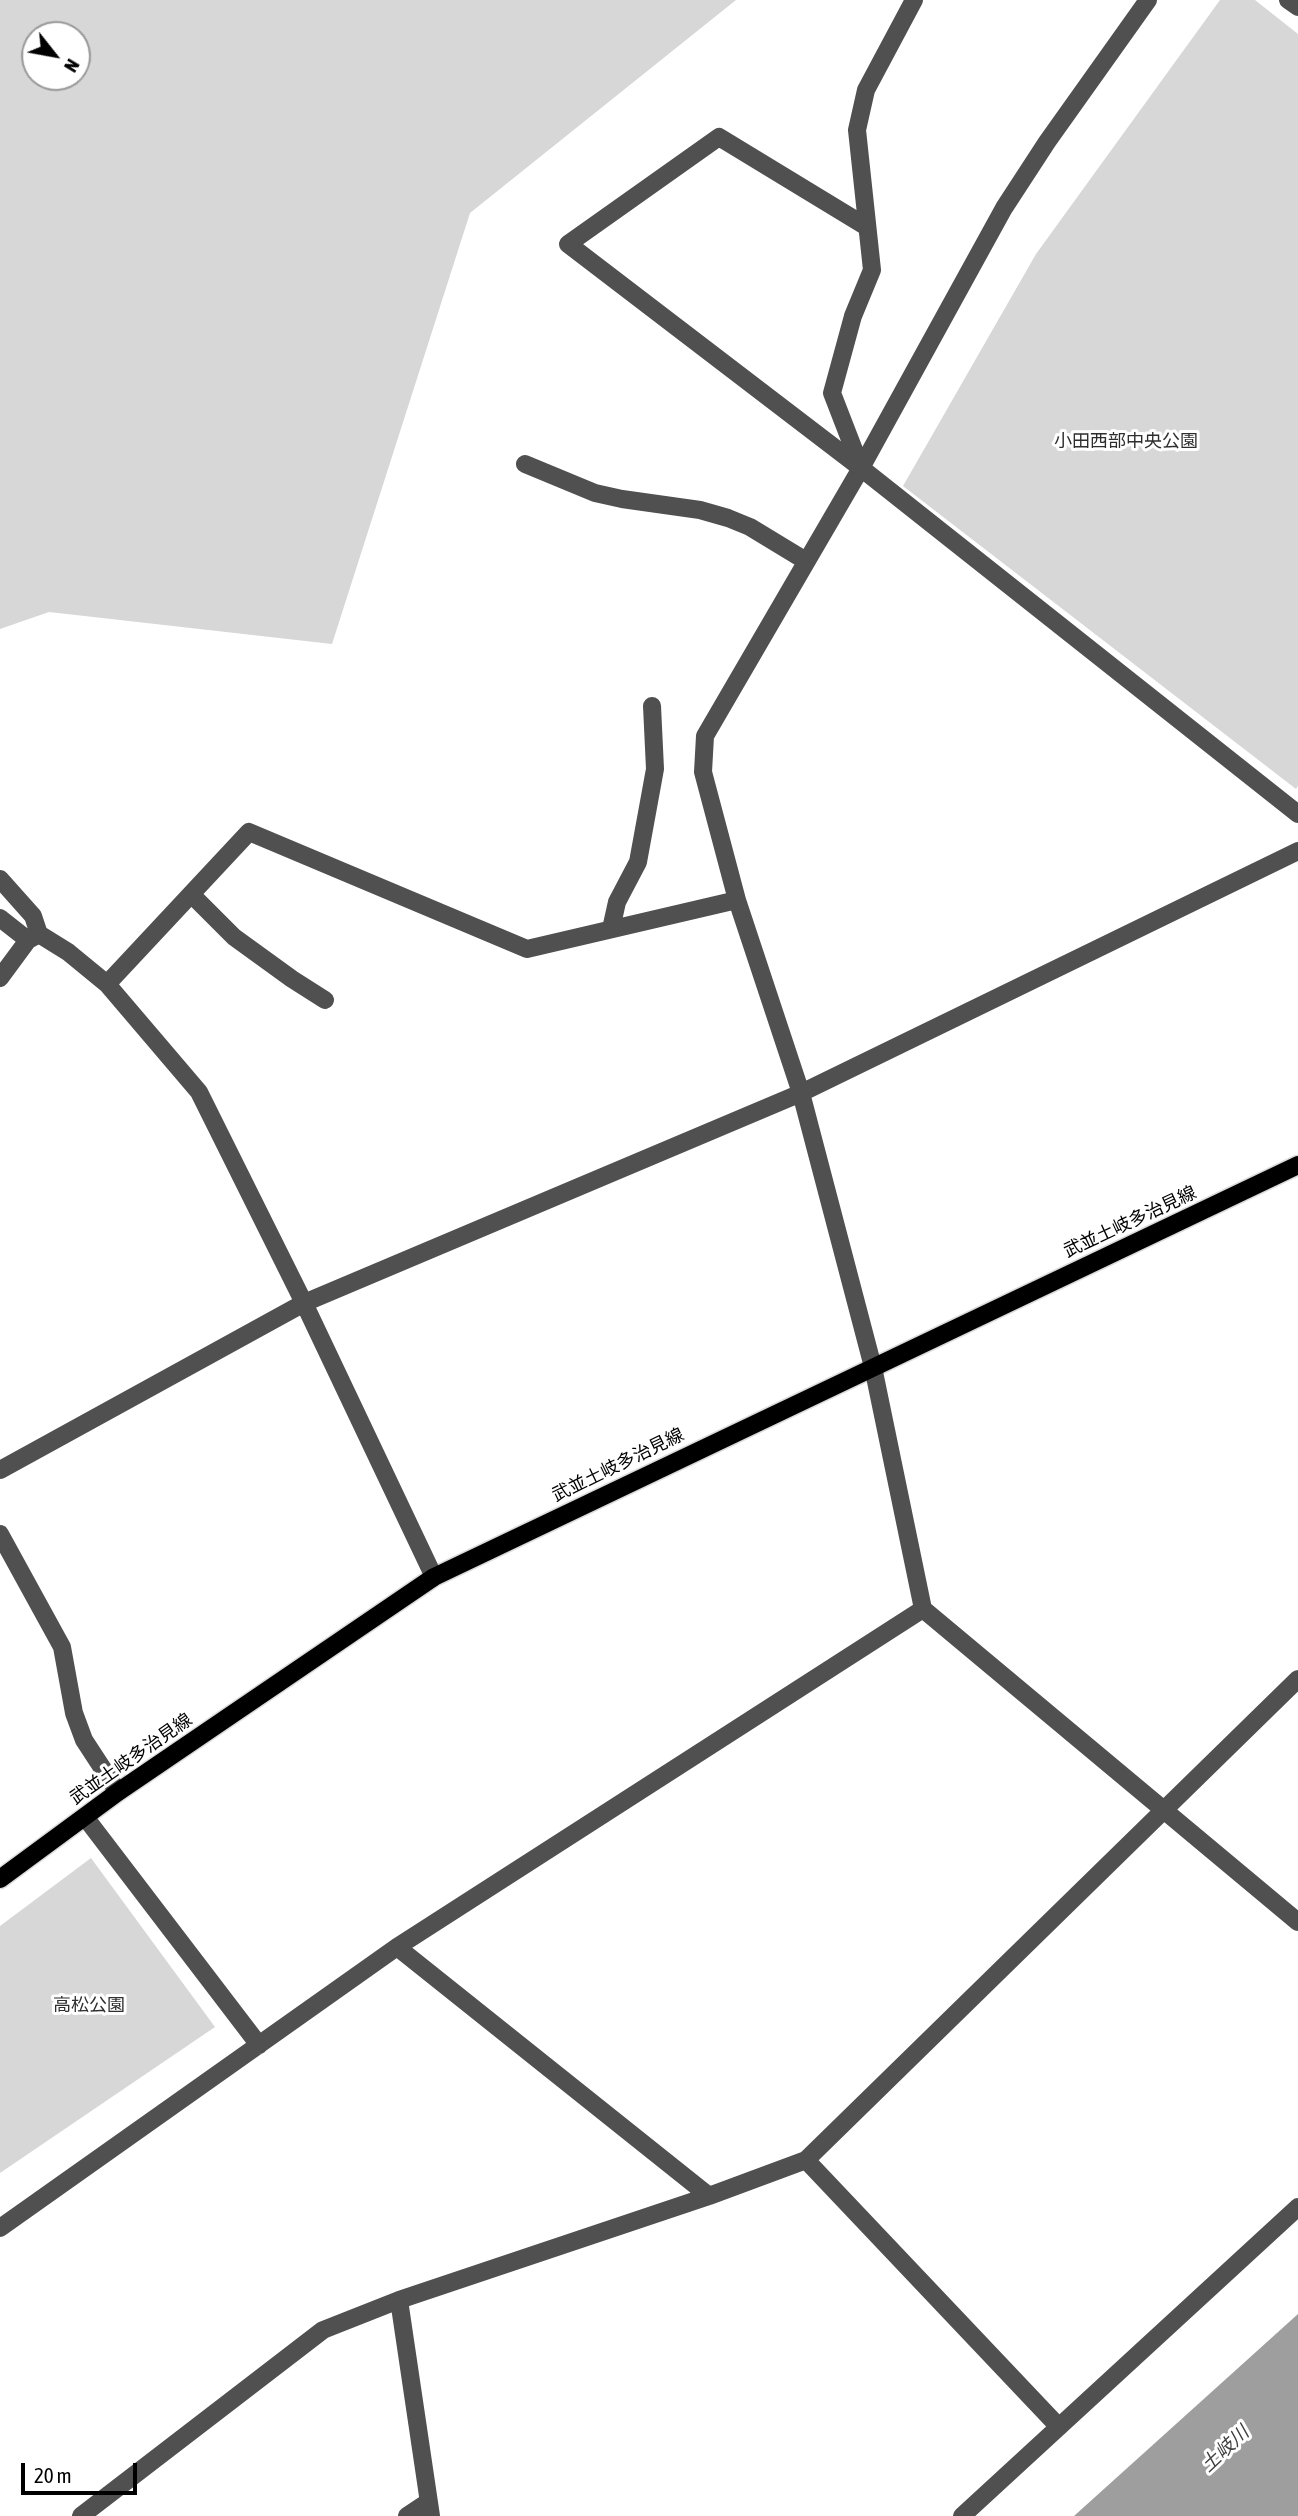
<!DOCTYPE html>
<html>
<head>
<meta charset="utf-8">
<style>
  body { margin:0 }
  #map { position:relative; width:1298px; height:2516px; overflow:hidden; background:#fff; font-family:"Asap Condensed",sans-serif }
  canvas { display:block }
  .north { position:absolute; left:21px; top:21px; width:70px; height:70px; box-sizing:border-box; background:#fff; border:2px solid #999; border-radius:50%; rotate:121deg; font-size:19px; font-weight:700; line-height:28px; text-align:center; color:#000 }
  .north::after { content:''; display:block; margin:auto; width:24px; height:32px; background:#000; clip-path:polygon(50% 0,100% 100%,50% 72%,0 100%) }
  .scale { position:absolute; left:21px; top:2463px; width:116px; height:32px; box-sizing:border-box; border:4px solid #000; border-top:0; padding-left:9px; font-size:21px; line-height:24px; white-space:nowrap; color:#000; -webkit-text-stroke:5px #fff; paint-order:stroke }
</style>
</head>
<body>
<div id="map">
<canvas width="1298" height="2516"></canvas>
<div class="north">N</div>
<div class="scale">20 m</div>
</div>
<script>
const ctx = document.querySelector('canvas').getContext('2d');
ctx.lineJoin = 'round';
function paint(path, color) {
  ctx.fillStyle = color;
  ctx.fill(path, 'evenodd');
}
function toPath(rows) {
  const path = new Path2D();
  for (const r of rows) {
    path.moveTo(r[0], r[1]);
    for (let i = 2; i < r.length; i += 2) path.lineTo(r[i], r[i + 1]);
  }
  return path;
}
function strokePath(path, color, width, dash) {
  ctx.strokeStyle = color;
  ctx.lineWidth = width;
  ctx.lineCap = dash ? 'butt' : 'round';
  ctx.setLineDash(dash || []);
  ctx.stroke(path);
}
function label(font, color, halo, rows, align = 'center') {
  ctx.font = font + ' "Asap Condensed","Noto Sans JP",sans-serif';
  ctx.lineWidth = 6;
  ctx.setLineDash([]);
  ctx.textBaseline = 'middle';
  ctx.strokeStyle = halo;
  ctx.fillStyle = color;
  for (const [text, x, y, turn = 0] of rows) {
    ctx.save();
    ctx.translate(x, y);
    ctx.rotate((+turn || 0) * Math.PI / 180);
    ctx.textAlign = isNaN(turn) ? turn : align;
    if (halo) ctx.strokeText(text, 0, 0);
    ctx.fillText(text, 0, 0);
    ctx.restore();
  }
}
const green = toPath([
  [0,0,736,0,470,213,332,644,49,612,0,629],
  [77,35,77,77,35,77,35,35],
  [1220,0,1255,0,1298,34,1298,786,1296,789,903,486,1036,254],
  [91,1858,215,2027,0,2173,0,1926]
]);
const water = toPath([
  [1298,2314,1298,2516,1074,2516]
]);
const minor = toPath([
  [1148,0,1047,142,1004,208,861,468,705,736,703,772,737,900,801,1093,873,1367,923,1609,1298,1922],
  [1288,0,1298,7],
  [867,227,719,137,568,244,861,468,1298,814],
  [525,464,595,493,622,499,700,510,728,518,750,527,806,561],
  [861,468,832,393,853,316,872,270,857,130,866,90,914,0],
  [0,879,33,916,39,934],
  [191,894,234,937,292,979,325,1000],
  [0,918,28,940],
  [611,929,617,902,638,862,655,769,652,706],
  [0,978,28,940,39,934,68,952,107,984,199,1092,304,1303,434,1577],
  [107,984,249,832,527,949,737,900],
  [0,1470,304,1303,801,1093,1298,851],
  [0,1534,62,1647,74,1713,84,1740,118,1792],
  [85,1817,259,2045],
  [397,1947,709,2196],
  [806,2160,1059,2427],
  [0,2228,397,1947,923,1609],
  [399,2300,431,2516],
  [81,2516,323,2330,399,2300,709,2196,806,2160,1298,1679],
  [407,2516,428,2502],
  [962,2516,1298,2207]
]);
const major = toPath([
  [0,1879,118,1792,434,1577,1298,1165]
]);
const parkNames = [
  ["小田西部中央公園",1126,441],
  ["高松公園",89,2005]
];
const streetNames = [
  ["武並土岐多治見線",1130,1222,-25],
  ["武並土岐多治見線",618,1465,-26],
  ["武並土岐多治見線",131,1759,-35]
];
const waterNames = [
  ["土岐川",1225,2449,-43]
];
paint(green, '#d7d7d7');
paint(water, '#9e9e9e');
strokePath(major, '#dbdbdb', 21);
strokePath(minor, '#505050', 18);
strokePath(major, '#000', 18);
label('18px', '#2e2e2e', '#fff', parkNames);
label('18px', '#000', '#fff', streetNames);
label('italic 19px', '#3f3f3f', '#fff', waterNames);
</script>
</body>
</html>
